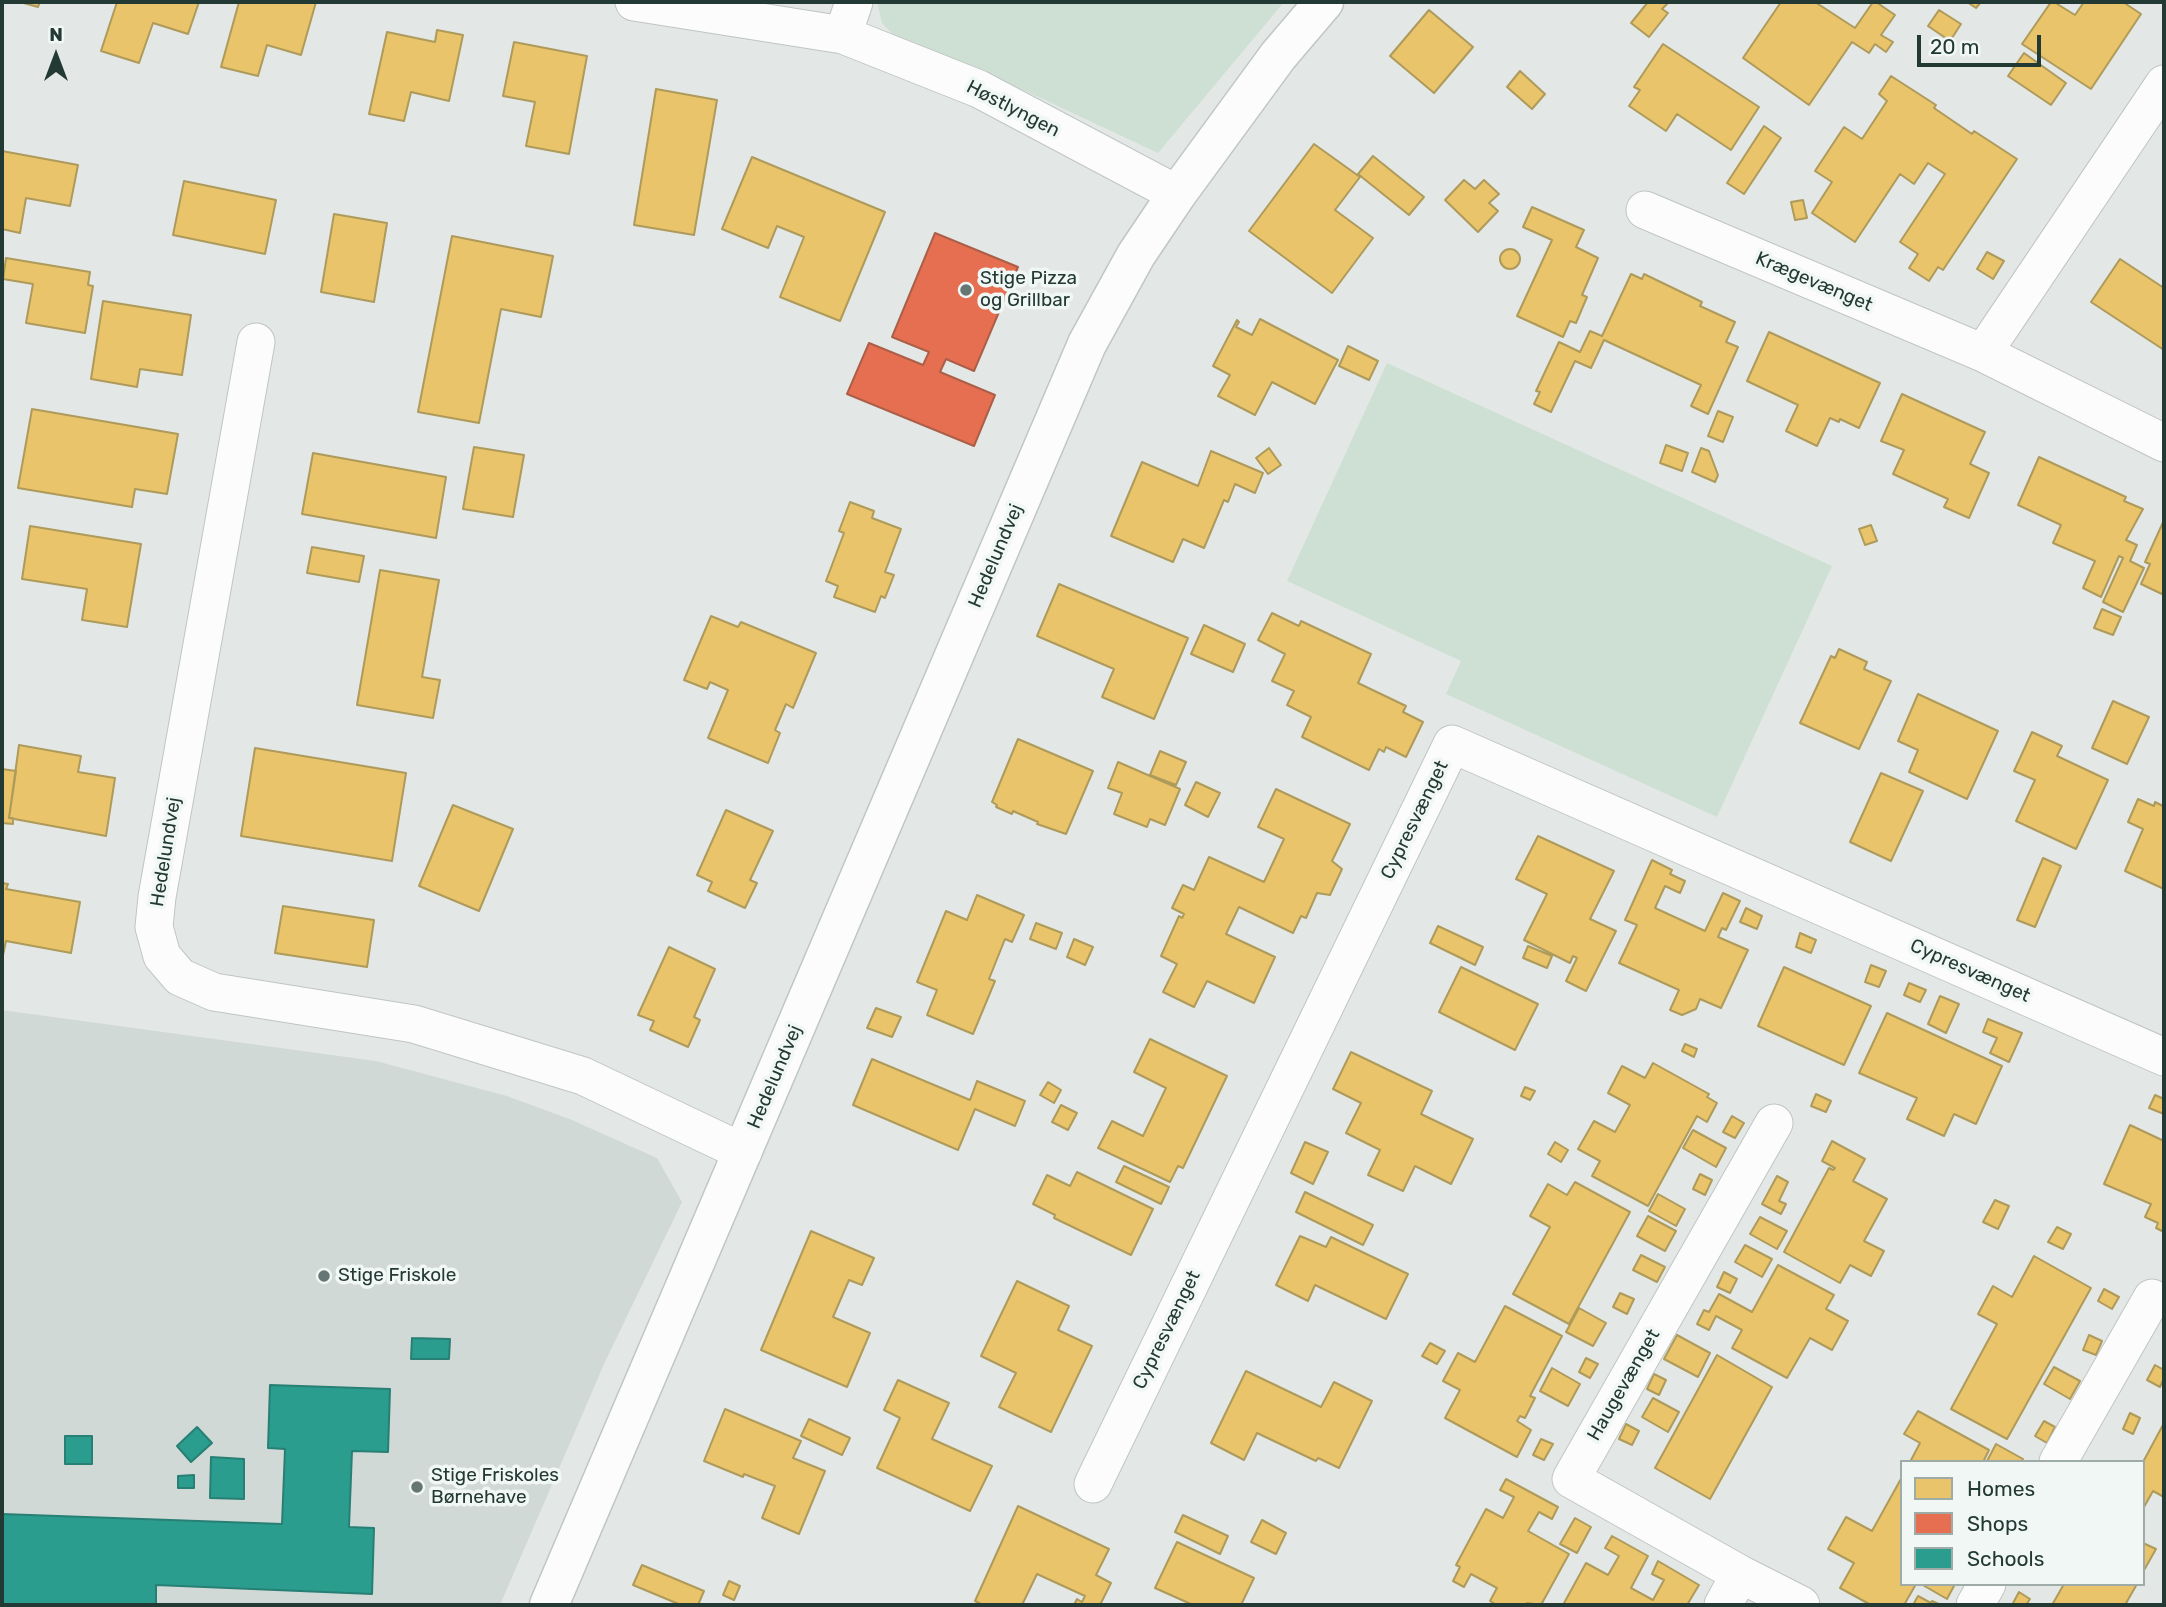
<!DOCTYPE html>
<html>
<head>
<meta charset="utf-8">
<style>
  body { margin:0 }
  #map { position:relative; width:2166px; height:1607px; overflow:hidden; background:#e3e8e6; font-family:Rubik,sans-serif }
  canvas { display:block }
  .frame { position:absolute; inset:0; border:4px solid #233934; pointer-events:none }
  .legend { position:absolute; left:1900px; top:1460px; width:245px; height:126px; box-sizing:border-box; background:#f1f7f4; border:2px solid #9faba7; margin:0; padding:9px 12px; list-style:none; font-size:21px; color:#233934 }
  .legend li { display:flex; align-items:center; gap:14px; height:35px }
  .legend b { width:35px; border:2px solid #9faba7 }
  .north { position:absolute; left:21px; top:21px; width:70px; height:70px; -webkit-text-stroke:5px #f1f7f4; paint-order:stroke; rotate:0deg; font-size:19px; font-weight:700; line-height:28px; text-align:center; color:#233934 }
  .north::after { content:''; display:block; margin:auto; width:24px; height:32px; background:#233934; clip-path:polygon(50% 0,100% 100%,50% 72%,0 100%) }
  .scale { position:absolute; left:1917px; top:35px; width:124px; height:32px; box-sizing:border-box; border:4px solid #233934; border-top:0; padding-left:9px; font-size:21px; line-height:24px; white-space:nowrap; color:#233934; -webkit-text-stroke:5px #f1f7f4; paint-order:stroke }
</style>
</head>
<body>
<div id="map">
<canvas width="2166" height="1607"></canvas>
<div class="frame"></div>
<ul class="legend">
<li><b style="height:19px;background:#e9c46a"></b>Homes</li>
<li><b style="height:19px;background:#e76f51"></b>Shops</li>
<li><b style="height:19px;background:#2a9d8f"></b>Schools</li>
</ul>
<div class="north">N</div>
<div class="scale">20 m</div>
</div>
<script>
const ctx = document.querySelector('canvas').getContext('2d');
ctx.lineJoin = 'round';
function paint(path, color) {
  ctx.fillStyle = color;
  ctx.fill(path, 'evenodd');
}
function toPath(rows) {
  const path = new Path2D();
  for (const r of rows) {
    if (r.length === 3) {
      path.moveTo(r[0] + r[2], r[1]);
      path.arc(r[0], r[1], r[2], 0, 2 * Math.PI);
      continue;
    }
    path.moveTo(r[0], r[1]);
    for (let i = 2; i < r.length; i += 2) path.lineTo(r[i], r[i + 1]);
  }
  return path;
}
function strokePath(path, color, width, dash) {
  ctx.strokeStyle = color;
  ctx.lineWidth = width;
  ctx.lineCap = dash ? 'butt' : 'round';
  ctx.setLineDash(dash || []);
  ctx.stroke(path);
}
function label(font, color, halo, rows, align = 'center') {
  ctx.font = font + ' Rubik,sans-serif';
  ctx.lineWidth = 7;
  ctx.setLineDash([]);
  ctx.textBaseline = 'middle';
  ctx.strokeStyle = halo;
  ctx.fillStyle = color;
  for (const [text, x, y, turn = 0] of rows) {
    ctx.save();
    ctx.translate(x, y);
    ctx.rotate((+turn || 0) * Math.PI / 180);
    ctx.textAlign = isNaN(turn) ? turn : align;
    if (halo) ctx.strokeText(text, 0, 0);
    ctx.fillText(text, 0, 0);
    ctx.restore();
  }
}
const built = toPath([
  [2,1010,376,1061,507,1096,572,1120,657,1158,682,1202,605,1362,500,1605,2,1605]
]);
const green = toPath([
  [877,2,1284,2,1158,153,1017,87,895,37,882,23],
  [1387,363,1832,566,1717,817,1446,694,1461,661,1287,581]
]);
const homes = toPath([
  [20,2,40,2,38,7,20,2],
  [117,2,199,2,188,34,153,23,139,63,101,51,117,2],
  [239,2,316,2,301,55,267,45,258,76,221,67,239,2],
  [1648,2,1669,2,1662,9,1668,13,1649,37,1631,23,1648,2],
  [1781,2,1815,2,1855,28,1873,2,1876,2,1895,15,1881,35,1893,42,1886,52,1875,44,1869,53,1852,42,1809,105,1743,58,1781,2],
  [1967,2,1981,2,1976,8,1967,2],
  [2051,2,2054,2,2075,15,2084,2,2123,2,2141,14,2091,89,2022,44,2051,2],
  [1429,10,1473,47,1434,93,1390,56,1429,10],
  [1939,10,1961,24,1950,41,1928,26,1939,10],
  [437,30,463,35,449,101,411,92,404,121,369,114,387,32,435,42,437,30],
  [514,42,587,56,569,154,526,146,535,102,503,96,514,42],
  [1663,44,1759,107,1731,150,1677,114,1666,131,1629,106,1640,90,1634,87,1663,44],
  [2024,53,2066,83,2051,105,2008,76,2024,53],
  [1520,71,1545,94,1532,109,1507,87,1520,71],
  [1891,76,1936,105,1934,108,1972,134,1974,131,2017,159,1943,270,1938,267,1929,281,1909,268,1918,254,1900,242,1945,174,1928,163,1914,184,1900,174,1855,242,1812,213,1832,182,1815,171,1844,127,1862,139,1887,101,1879,94,1891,76],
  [656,89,717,100,694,235,634,225,656,89],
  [1764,126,1781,138,1744,194,1727,183,1764,126],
  [1314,144,1360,177,1335,210,1373,238,1332,293,1249,231,1314,144],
  [2,151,78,165,70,206,26,198,20,233,2,229,2,151],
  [1373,156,1424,197,1409,215,1358,174,1373,156],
  [752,157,885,212,840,321,780,297,804,237,777,226,768,248,722,229,752,157],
  [1464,180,1475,189,1484,180,1499,194,1489,203,1498,211,1478,232,1445,200,1464,180],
  [184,181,276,200,265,254,173,235,184,181],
  [1803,200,1807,218,1795,220,1791,202,1803,200],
  [1532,207,1584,230,1576,247,1598,258,1582,295,1587,297,1576,323,1570,321,1563,337,1517,316,1552,240,1523,227,1532,207],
  [334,214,387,223,374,302,321,292,334,214],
  [452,236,553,256,541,317,501,309,479,423,418,412,452,236],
  [1510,259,10],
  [1987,252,2004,261,1993,279,1977,269,1987,252],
  [6,258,90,272,88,285,93,286,85,333,26,323,33,284,3,279,6,258],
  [2120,259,2164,288,2164,350,2091,302,2120,259],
  [1631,274,1642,279,1644,274,1702,302,1700,306,1735,322,1726,342,1738,347,1708,414,1691,406,1701,385,1604,340,1591,368,1575,361,1551,412,1534,404,1540,392,1536,391,1559,342,1580,352,1590,331,1602,336,1631,274],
  [103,301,191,315,182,375,140,369,137,387,91,379,103,301],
  [1260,319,1338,360,1315,404,1272,382,1255,415,1218,396,1230,375,1213,366,1237,320,1239,322,1236,327,1252,335,1260,319],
  [1769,332,1880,383,1859,428,1840,419,1839,422,1830,418,1817,446,1786,431,1798,405,1747,381,1769,332],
  [1348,346,1378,361,1369,380,1339,366,1348,346],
  [1902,394,1985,432,1970,464,1989,473,1969,518,1944,507,1948,499,1893,474,1904,450,1881,441,1902,394],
  [32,409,178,434,167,494,135,489,132,507,18,488,32,409],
  [1718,411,1733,417,1723,442,1708,436,1718,411],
  [1666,445,1688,453,1682,471,1660,463,1666,445],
  [474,447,524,455,513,517,463,509,474,447],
  [1269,448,1281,465,1268,474,1256,458,1269,448],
  [1701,448,1709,451,1718,475,1715,482,1692,472,1701,448],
  [1211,451,1263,473,1255,493,1235,484,1228,502,1224,500,1204,548,1183,539,1173,562,1111,536,1142,462,1198,486,1211,451],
  [313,453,446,477,436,538,302,514,313,453],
  [2039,457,2126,497,2124,501,2143,509,2126,540,2137,545,2130,561,2144,568,2123,612,2103,602,2123,558,2119,556,2101,597,2083,588,2095,561,2053,543,2061,525,2018,505,2039,457],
  [850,502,874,511,872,518,901,529,885,572,894,575,885,598,881,596,875,612,834,597,838,586,826,581,844,533,839,531,850,502],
  [2164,520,2164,595,2141,584,2150,564,2145,562,2164,520],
  [1871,525,1877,541,1865,545,1859,529,1871,525],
  [30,526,141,544,127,627,82,620,87,589,22,579,30,526],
  [312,547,364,556,359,582,307,573,312,547],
  [380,570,439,580,422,677,440,680,433,718,357,705,380,570],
  [1059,584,1188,638,1154,719,1102,697,1114,669,1037,636,1059,584],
  [2102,609,2121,617,2113,635,2094,628,2102,609],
  [1272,613,1299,626,1301,621,1371,654,1358,683,1406,706,1403,712,1423,722,1406,757,1386,747,1384,752,1379,749,1369,770,1302,737,1311,717,1287,705,1294,691,1272,681,1285,654,1258,640,1272,613],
  [711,616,738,627,741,622,816,653,793,708,786,704,775,730,780,733,768,763,708,738,728,690,710,682,707,689,684,680,711,616],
  [1204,625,1245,644,1233,672,1191,654,1204,625],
  [1839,649,1867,662,1864,669,1891,681,1859,749,1800,723,1831,656,1835,658,1839,649],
  [1918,694,1998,731,1967,799,1909,772,1918,750,1898,741,1918,694],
  [2113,701,2149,717,2127,764,2092,748,2113,701],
  [2032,732,2062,746,2057,756,2108,780,2076,849,2016,821,2035,780,2014,771,2032,732],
  [1018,739,1093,771,1066,834,1037,824,1038,822,1013,811,1012,814,996,807,997,805,992,802,1018,739],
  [19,745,81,756,78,772,115,778,106,836,9,818,19,745],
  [255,748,406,773,392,861,241,836,255,748],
  [1160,751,1186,762,1176,785,1150,775,1160,751],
  [1118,762,1180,789,1165,825,1150,819,1147,827,1114,814,1122,793,1108,788,1118,762],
  [2,769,16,771,9,818,13,818,13,824,2,823,2,769],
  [1881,773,1923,791,1891,861,1850,842,1881,773],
  [1196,782,1220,793,1208,817,1185,805,1196,782],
  [1276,789,1350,824,1332,861,1342,869,1330,895,1317,893,1306,918,1301,916,1293,933,1239,907,1226,934,1275,957,1254,1003,1207,981,1194,1007,1163,992,1177,964,1161,956,1179,916,1182,918,1184,914,1172,908,1183,885,1194,890,1209,857,1264,882,1284,839,1258,827,1276,789],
  [2138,799,2154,806,2155,802,2163,806,2164,802,2164,889,2125,871,2143,829,2128,822,2138,799],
  [453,805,513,829,479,911,419,886,453,805],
  [726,810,773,831,750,880,757,883,745,908,708,891,712,882,697,875,726,810],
  [1538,836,1614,871,1590,919,1616,931,1586,991,1566,981,1577,958,1573,956,1570,963,1524,940,1547,894,1516,879,1538,836],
  [2043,858,2061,866,2035,927,2017,920,2043,858],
  [1652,860,1672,870,1670,874,1685,881,1680,893,1665,886,1655,908,1705,931,1723,893,1740,901,1726,930,1722,928,1718,937,1748,950,1721,1008,1700,999,1696,1009,1682,1015,1670,1010,1679,990,1619,963,1637,925,1625,920,1652,860],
  [2,883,8,884,6,889,80,902,71,953,6,941,2,960,2,883],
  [977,895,1024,915,1012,942,1005,939,989,979,995,981,973,1034,927,1015,937,990,917,982,946,911,967,920,977,895],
  [283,906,374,920,367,967,275,953,283,906],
  [1746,908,1762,916,1757,929,1740,922,1746,908],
  [1036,923,1062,933,1056,949,1030,939,1036,923],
  [1438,926,1483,947,1475,965,1430,943,1438,926],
  [1800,933,1816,940,1811,953,1796,947,1800,933],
  [1074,939,1093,947,1085,965,1067,957,1074,939],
  [1528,946,1552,956,1547,968,1523,958,1528,946],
  [669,947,715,969,694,1017,700,1020,688,1047,650,1030,654,1021,638,1015,669,947],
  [1871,965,1886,971,1879,987,1865,982,1871,965],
  [1461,967,1538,1004,1515,1050,1439,1012,1461,967],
  [1784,967,1871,1006,1844,1065,1758,1026,1784,967],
  [1909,983,1926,990,1920,1002,1904,995,1909,983],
  [1940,996,1959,1004,1946,1033,1928,1024,1940,996],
  [876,1008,901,1017,892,1037,867,1028,876,1008],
  [1887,1013,2002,1066,1976,1124,1954,1114,1944,1136,1907,1119,1917,1098,1859,1073,1887,1013],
  [1988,1019,2022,1033,2009,1062,1990,1053,1997,1038,1983,1032,1988,1019],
  [1150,1039,1227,1076,1183,1168,1178,1166,1170,1182,1098,1148,1112,1121,1143,1136,1166,1088,1134,1072,1150,1039],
  [1685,1044,1697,1049,1694,1057,1682,1051,1685,1044],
  [1351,1052,1432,1091,1421,1114,1473,1139,1451,1184,1415,1166,1403,1191,1368,1175,1380,1150,1346,1133,1361,1103,1333,1089,1351,1052],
  [872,1059,970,1100,977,1081,1025,1101,1015,1126,975,1109,958,1150,853,1105,872,1059],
  [1653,1063,1709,1094,1707,1097,1717,1103,1707,1122,1697,1116,1648,1206,1592,1176,1600,1161,1578,1149,1594,1121,1615,1132,1630,1105,1608,1093,1622,1066,1645,1078,1653,1063],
  [1048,1082,1061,1090,1054,1103,1040,1095,1048,1082],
  [1525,1087,1535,1091,1530,1100,1521,1096,1525,1087],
  [1816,1094,1831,1101,1826,1112,1811,1106,1816,1094],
  [2155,1095,2164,1099,2164,1114,2149,1108,2155,1095],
  [1061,1105,1077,1113,1068,1130,1052,1122,1061,1105],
  [1732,1116,1744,1123,1735,1138,1723,1132,1732,1116],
  [2130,1125,2164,1141,2164,1232,2156,1228,2158,1223,2145,1217,2151,1204,2104,1184,2130,1125],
  [1693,1130,1726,1148,1716,1167,1683,1148,1693,1130],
  [1832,1141,1865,1159,1853,1181,1887,1199,1864,1241,1884,1251,1871,1276,1850,1265,1840,1283,1784,1252,1829,1168,1833,1170,1835,1168,1822,1161,1832,1141],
  [1305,1142,1328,1152,1313,1184,1291,1173,1305,1142],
  [1555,1142,1568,1150,1561,1162,1548,1154,1555,1142],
  [1124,1166,1169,1187,1161,1204,1116,1182,1124,1166],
  [1077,1172,1153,1209,1131,1255,1054,1218,1055,1215,1033,1204,1047,1175,1070,1186,1077,1172],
  [1700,1174,1712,1180,1705,1195,1693,1189,1700,1174],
  [1777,1176,1788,1182,1779,1201,1786,1204,1781,1214,1762,1204,1777,1176],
  [1575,1182,1630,1212,1569,1324,1513,1294,1550,1227,1530,1216,1548,1184,1567,1195,1575,1182],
  [1305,1192,1373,1225,1363,1245,1296,1212,1305,1192],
  [1658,1194,1685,1209,1676,1226,1649,1211,1658,1194],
  [1995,1200,2009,1206,1998,1229,1983,1222,1995,1200],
  [1648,1216,1676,1231,1665,1251,1637,1236,1648,1216],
  [1760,1217,1787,1231,1777,1249,1750,1234,1760,1217],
  [2057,1227,2071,1234,2063,1249,2048,1242,2057,1227],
  [811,1231,874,1258,862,1285,849,1280,833,1317,870,1333,847,1387,761,1350,811,1231],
  [1300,1236,1326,1247,1331,1237,1408,1274,1386,1319,1315,1285,1308,1301,1276,1285,1300,1236],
  [1745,1245,1772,1259,1762,1277,1735,1262,1745,1245],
  [1641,1255,1665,1267,1657,1282,1633,1270,1641,1255],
  [2034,1256,2091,1288,2007,1439,1951,1409,1997,1324,1978,1314,1993,1286,2012,1297,2034,1256],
  [1778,1265,1834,1295,1826,1309,1848,1321,1832,1350,1810,1338,1787,1378,1732,1348,1742,1330,1716,1316,1709,1330,1697,1324,1704,1310,1709,1312,1719,1294,1752,1312,1778,1265],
  [1724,1272,1737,1279,1730,1293,1717,1287,1724,1272],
  [1017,1281,1069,1306,1058,1330,1092,1346,1051,1432,999,1407,1016,1373,981,1356,1017,1281],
  [2104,1289,2119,1297,2112,1309,2098,1301,2104,1289],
  [1620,1293,1634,1299,1627,1314,1613,1307,1620,1293],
  [1505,1306,1562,1336,1530,1396,1535,1398,1525,1418,1520,1416,1517,1421,1531,1430,1517,1457,1445,1418,1460,1390,1443,1381,1458,1353,1475,1362,1505,1306],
  [1579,1308,1606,1323,1593,1346,1566,1332,1579,1308],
  [1677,1335,1710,1353,1698,1377,1664,1359,1677,1335],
  [2089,1335,2102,1341,2096,1355,2083,1350,2089,1335],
  [1430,1343,1445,1351,1437,1364,1422,1356,1430,1343],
  [1717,1355,1772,1387,1710,1499,1655,1468,1717,1355],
  [1586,1358,1598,1364,1590,1378,1579,1372,1586,1358],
  [2155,1365,2164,1370,2164,1378,2160,1387,2147,1380,2155,1365],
  [2054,1367,2080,1381,2070,1399,2044,1384,2054,1367],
  [1552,1368,1580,1384,1568,1406,1540,1391,1552,1368],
  [1246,1371,1321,1407,1334,1382,1372,1401,1339,1468,1318,1458,1316,1461,1257,1433,1244,1460,1211,1443,1246,1371],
  [1654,1374,1666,1380,1659,1395,1647,1389,1654,1374],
  [898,1380,949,1403,932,1439,992,1466,970,1511,877,1468,900,1418,884,1410,898,1380],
  [1653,1398,1679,1412,1668,1432,1642,1417,1653,1398],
  [725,1409,801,1441,793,1458,825,1471,799,1534,762,1518,775,1486,744,1474,743,1477,704,1461,725,1409],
  [1918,1411,1989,1450,1983,1462,1910,1462,1920,1443,1904,1434,1918,1411],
  [2130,1413,2140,1418,2133,1434,2123,1429,2130,1413],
  [809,1419,850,1438,842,1455,801,1436,809,1419],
  [2044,1421,2055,1427,2047,1443,2035,1436,2044,1421],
  [2164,1423,2164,1497,2153,1491,2144,1507,2143,1462,2164,1423],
  [1626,1424,1639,1431,1632,1445,1619,1439,1626,1424],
  [1541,1439,1553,1444,1544,1460,1533,1455,1541,1439],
  [1996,1444,2023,1459,2022,1462,1987,1461,1996,1444],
  [1902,1477,1902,1584,1916,1584,1904,1605,1871,1605,1840,1588,1854,1563,1828,1549,1846,1517,1872,1531,1902,1477],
  [1506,1479,1558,1507,1552,1519,1539,1512,1528,1531,1569,1554,1541,1605,1527,1603,1525,1605,1497,1605,1490,1601,1497,1588,1471,1574,1464,1587,1453,1581,1460,1567,1456,1565,1486,1509,1503,1518,1514,1497,1500,1490,1506,1479],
  [1018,1506,1109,1549,1096,1575,1111,1583,1100,1605,1074,1605,1077,1599,1082,1602,1085,1596,1037,1574,1022,1605,983,1605,975,1601,1018,1506],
  [1183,1515,1228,1536,1220,1554,1175,1532,1183,1515],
  [1575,1518,1591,1527,1577,1553,1560,1544,1575,1518],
  [1262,1520,1286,1533,1276,1554,1251,1542,1262,1520],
  [1612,1536,1648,1556,1631,1588,1653,1600,1664,1580,1652,1574,1658,1561,1699,1585,1687,1605,1563,1605,1586,1563,1608,1575,1619,1556,1605,1548,1612,1536],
  [1177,1542,1254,1578,1241,1605,1193,1605,1155,1588,1177,1542],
  [2143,1543,2156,1549,2143,1572,2143,1543],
  [642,1565,704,1591,698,1605,681,1605,633,1585,642,1565],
  [729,1581,740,1586,734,1600,723,1595,729,1581],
  [1921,1584,1955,1584,1947,1599,1921,1584],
  [2064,1584,2137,1584,2125,1605,2052,1605,2064,1584],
  [2019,1592,2030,1599,2026,1605,2012,1605,2019,1592],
  [1918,1596,1931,1603,1932,1601,1941,1605,1913,1605,1918,1596]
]);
const shops = toPath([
  [935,233,1018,267,974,371,946,359,940,372,995,395,974,446,847,394,869,343,923,365,929,352,892,337,935,233]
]);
const schools = toPath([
  [412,1338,450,1339,449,1359,411,1359,412,1338],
  [270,1385,390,1389,388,1452,352,1451,349,1527,374,1528,372,1594,156,1585,156,1605,2,1605,2,1514,282,1524,285,1449,268,1448,270,1385],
  [197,1427,212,1443,191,1462,177,1446,197,1427],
  [65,1436,92,1436,92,1464,65,1464,65,1436],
  [211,1457,244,1459,244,1499,210,1498,211,1457],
  [194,1475,194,1488,178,1488,178,1476,194,1475]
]);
const street = toPath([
  [634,2,843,35,979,89,1177,194],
  [843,35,854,2],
  [2164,84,1983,353,2164,443],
  [1645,210,1983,353],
  [256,342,157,897,154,927,162,956,180,977,214,992,414,1024,583,1076,743,1152],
  [2058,1462,2152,1298],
  [1093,1484,1452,744,2164,1057],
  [1740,1574,1571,1479,1774,1123],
  [1723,1605,1740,1574,1801,1605],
  [1975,1605,1987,1584]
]);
const secondary = toPath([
  [549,1605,1087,344,1136,255,1177,194,1278,56,1324,2]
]);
const markers = [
  [966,290,7,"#667672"],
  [324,1276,7,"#667672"],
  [417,1487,7,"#667672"]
];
const streetNames = [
  ["Høstlyngen",1013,109,27],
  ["Krægevænget",1814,282,23],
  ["Hedelundvej",996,556,-67],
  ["Cypresvænget",1415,820,-64],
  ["Hedelundvej",166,852,-81],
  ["Cypresvænget",1970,971,24],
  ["Hedelundvej",775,1077,-67],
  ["Cypresvænget",1167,1330,-64],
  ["Haugevænget",1624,1385,-60]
];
const poiNames = [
  ["Stige Pizza",980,279],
  ["og Grillbar",980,301],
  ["Stige Friskole",338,1276],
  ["Stige Friskoles",431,1476],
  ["Børnehave",431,1498]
];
paint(built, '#d1d9d6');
paint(green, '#cee0d4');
paint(homes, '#e9c46a');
strokePath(homes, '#ae9a5a', 2);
paint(shops, '#e76f51');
strokePath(shops, '#ac5f48', 2);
paint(schools, '#2a9d8f');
strokePath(schools, '#287f74', 2);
strokePath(street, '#c0c5c3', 39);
strokePath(secondary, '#c0c6c3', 41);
strokePath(street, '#fbfcfb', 37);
strokePath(secondary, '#fbfcfb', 38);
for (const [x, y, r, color] of markers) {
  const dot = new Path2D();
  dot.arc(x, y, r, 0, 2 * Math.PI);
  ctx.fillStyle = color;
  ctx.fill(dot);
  strokePath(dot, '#f1f7f4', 2.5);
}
label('19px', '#233934', '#f1f7f4', streetNames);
label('19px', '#233934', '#f1f7f4', poiNames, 'left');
</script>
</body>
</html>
